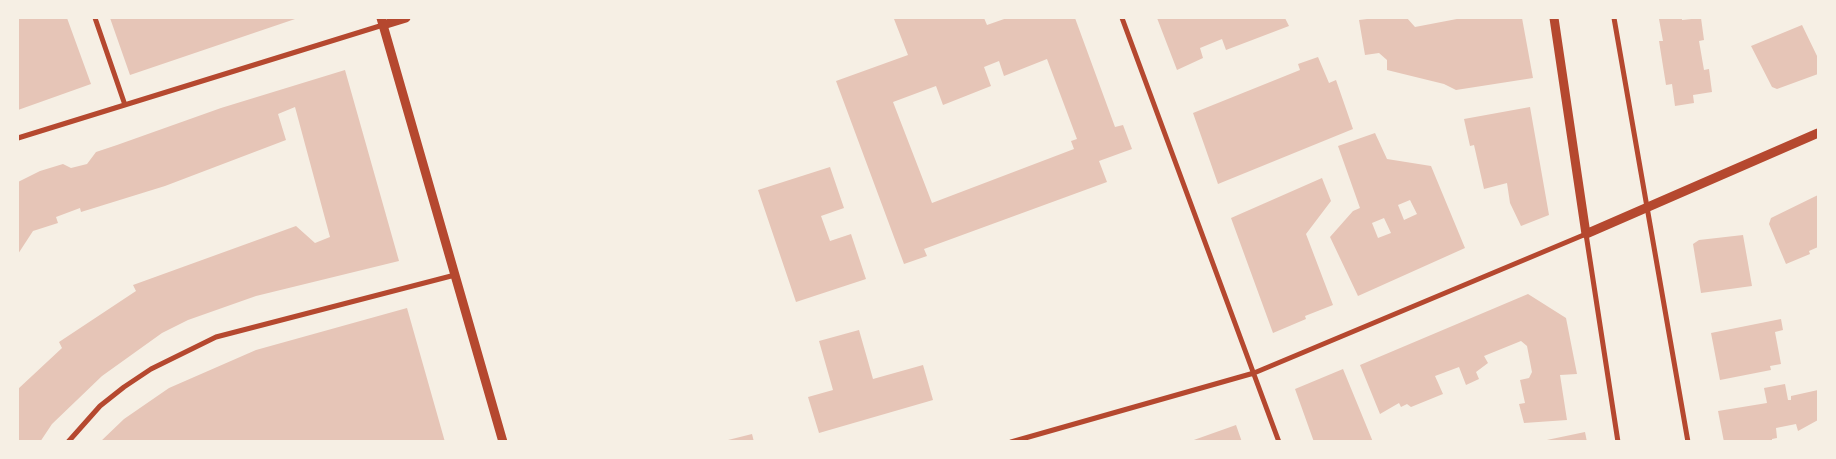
<!DOCTYPE html>
<html>
<head>
<meta charset="utf-8">
<style>
  body { margin:0 }
  #map { position:relative; width:1836px; height:459px; overflow:hidden; background:#f6efe4; font-family:Poppins,sans-serif }
  canvas { display:block }
  .frame { position:absolute; inset:0; border:19px solid #f6efe4; pointer-events:none }
</style>
</head>
<body>
<div id="map">
<canvas width="1836" height="459"></canvas>
<div class="frame"></div>
</div>
<script>
const ctx = document.querySelector('canvas').getContext('2d');
ctx.lineJoin = 'round';
function paint(path, color) {
  ctx.fillStyle = color;
  ctx.fill(path, 'evenodd');
}
function toPath(rows) {
  const path = new Path2D();
  for (const r of rows) {
    path.moveTo(r[0], r[1]);
    for (let i = 2; i < r.length; i += 2) path.lineTo(r[i], r[i + 1]);
  }
  return path;
}
function strokePath(path, color, width, dash) {
  ctx.strokeStyle = color;
  ctx.lineWidth = width;
  ctx.lineCap = dash ? 'butt' : 'round';
  ctx.setLineDash(dash || []);
  ctx.stroke(path);
}
const building = toPath([
  [18,18,67,18,91,84,18,110],
  [110,18,298,18,130,75],
  [899,18,984,18,987,25,1007,18,1075,18,1115,127,1123,125,1132,149,1099,161,1107,182,924,249,927,256,904,264,836,81,908,55,894,19],
  [1047,59,1077,139,1071,141,1074,149,932,203,893,102,936,86,943,105,991,86,984,67,999,61,1004,76],
  [1157,18,1285,18,1289,26,1226,50,1222,39,1200,48,1203,58,1177,70],
  [1375,18,1407,18,1415,27,1462,18,1522,18,1533,78,1456,90,1444,84,1387,70,1387,60,1379,53,1365,55,1359,20],
  [1682,18,1682,20,1701,18,1704,40,1699,41,1704,70,1709,69,1712,92,1693,95,1694,103,1675,106,1672,84,1666,85,1659,41,1663,41,1659,19],
  [1802,25,1818,58,1818,74,1777,89,1772,87,1751,46],
  [1318,57,1329,83,1336,80,1353,129,1218,184,1193,113,1300,70,1298,64],
  [345,70,399,261,256,296,188,320,162,333,102,376,52,424,40,442,18,442,18,389,62,348,59,342,136,291,133,285,296,226,315,243,330,237,295,107,278,114,286,140,165,186,81,212,80,208,56,217,58,223,33,231,18,254,18,182,40,171,63,164,71,168,87,164,96,152,117,145,221,108],
  [1530,107,1549,215,1521,226,1510,203,1507,183,1484,189,1474,145,1470,146,1464,119],
  [1375,133,1387,159,1431,166,1465,248,1358,296,1330,237,1353,211,1360,208,1338,146],
  [1410,200,1417,214,1404,220,1398,205],
  [1384,218,1391,233,1378,238,1372,223],
  [830,167,844,208,821,216,830,241,851,234,866,279,796,302,758,190],
  [1322,178,1331,201,1306,234,1333,305,1305,316,1306,319,1273,333,1231,218],
  [1818,195,1818,247,1809,251,1810,254,1786,264,1769,224,1771,218],
  [1743,235,1752,286,1701,293,1693,244,1699,240],
  [1528,294,1566,318,1577,374,1560,375,1567,420,1524,423,1519,404,1525,403,1520,380,1529,378,1532,372,1527,346,1521,341,1484,356,1488,363,1476,372,1479,379,1466,385,1459,367,1435,376,1443,394,1411,407,1407,404,1401,407,1399,403,1380,414,1360,365],
  [407,308,445,442,100,442,124,419,169,388,256,350],
  [1781,319,1783,330,1775,332,1781,364,1770,366,1771,370,1720,380,1711,333],
  [859,330,873,379,923,365,933,400,819,433,808,397,833,390,819,341],
  [1343,369,1373,442,1314,442,1295,389],
  [1785,384,1788,400,1791,400,1791,396,1818,390,1818,420,1798,431,1796,424,1776,428,1777,438,1772,439,1772,442,1724,442,1718,411,1767,403,1764,388],
  [1236,425,1242,442,1191,442,1191,441],
  [1585,432,1587,442,1542,442,1542,441],
  [752,434,754,442,724,442,724,441]
]);
const minor = toPath([
  [95,18,125,105],
  [1122,18,1279,442],
  [1614,18,1688,442],
  [18,138,383,25],
  [68,442,100,406,124,387,151,369,216,337,455,275],
  [1011,442,1254,373,1586,234,1618,442]
]);
const tertiary = toPath([
  [381,18,503,442],
  [1554,18,1586,234,1818,133],
  [383,25,406,18]
]);
paint(building, '#e6c5b7');
strokePath(minor, '#b5482f', 5);
strokePath(tertiary, '#b5482f', 9);
</script>
</body>
</html>
